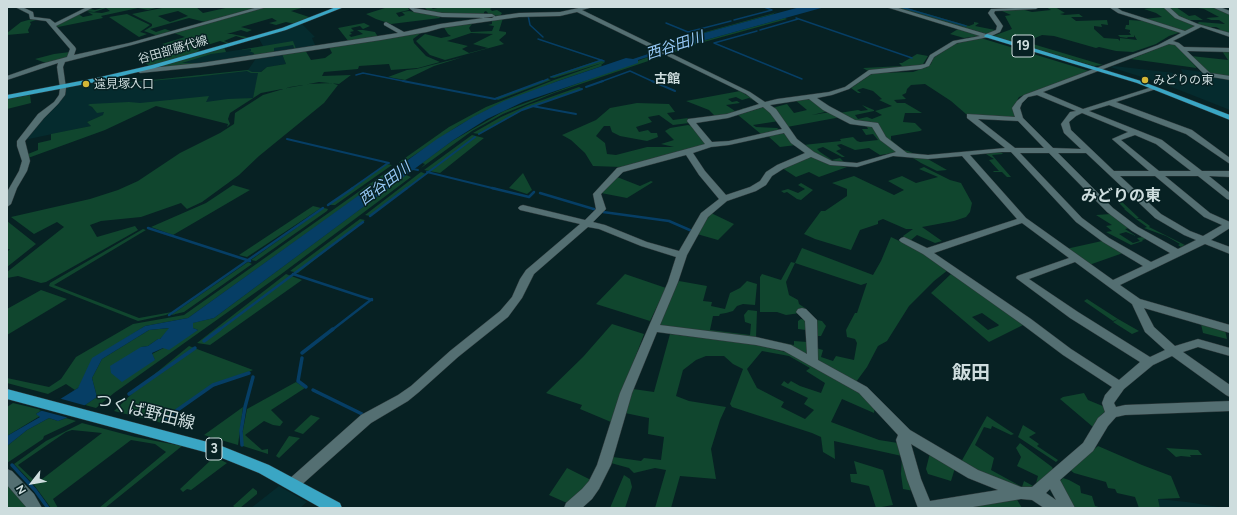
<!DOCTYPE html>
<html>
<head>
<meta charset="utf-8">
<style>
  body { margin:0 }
  #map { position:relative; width:1237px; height:515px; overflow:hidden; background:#072123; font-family:Figtree,sans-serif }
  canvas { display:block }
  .frame { position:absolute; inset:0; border:8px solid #ceddde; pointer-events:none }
  .north { position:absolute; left:12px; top:463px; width:40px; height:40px; -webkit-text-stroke:3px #072123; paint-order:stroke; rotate:239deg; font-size:11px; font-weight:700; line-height:16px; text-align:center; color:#ceddde }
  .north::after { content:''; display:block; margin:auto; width:14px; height:18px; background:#ceddde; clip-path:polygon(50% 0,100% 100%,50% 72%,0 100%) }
</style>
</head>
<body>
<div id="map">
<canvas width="1237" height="515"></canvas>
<div class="frame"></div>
<div class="north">N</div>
</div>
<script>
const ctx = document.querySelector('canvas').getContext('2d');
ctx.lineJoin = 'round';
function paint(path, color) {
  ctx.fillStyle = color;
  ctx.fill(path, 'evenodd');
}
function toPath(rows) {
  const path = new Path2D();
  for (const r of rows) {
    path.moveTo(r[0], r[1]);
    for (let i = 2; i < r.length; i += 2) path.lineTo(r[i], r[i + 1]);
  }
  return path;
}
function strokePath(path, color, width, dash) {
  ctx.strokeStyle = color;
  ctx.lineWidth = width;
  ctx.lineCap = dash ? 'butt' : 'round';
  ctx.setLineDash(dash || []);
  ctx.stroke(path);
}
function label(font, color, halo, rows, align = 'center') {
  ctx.font = font + ' Figtree,"Noto Sans JP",sans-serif';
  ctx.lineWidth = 3;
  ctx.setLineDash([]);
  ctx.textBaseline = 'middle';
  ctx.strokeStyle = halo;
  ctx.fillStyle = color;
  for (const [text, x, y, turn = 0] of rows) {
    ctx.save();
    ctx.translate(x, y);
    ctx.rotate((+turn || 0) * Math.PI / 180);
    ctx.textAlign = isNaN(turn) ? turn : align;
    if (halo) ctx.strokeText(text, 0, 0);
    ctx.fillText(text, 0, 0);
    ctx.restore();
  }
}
const built = toPath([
  [302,24,315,37,312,38,316,47,199,64,153,68,224,47,226,52,263,46,258,37],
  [282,54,286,64,267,67,259,73,253,98,196,104,138,103,89,105,96,111,104,112,104,115,87,122,91,126,24,140,42,117,63,98,67,88,104,81,105,85,248,70,257,57],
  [1114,66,1183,74,1181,69,1202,72,1230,79,1230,110,1164,84,1110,67],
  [279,486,307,502,300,508,251,508],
  [1158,499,1187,502,1225,508,1160,508]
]);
const green = toPath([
  [106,7,160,7,148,10,138,8,101,16,103,18,58,27,55,26,78,14,83,17,93,15,88,12,102,13,110,11,106,8,94,12,85,11,90,9,95,10],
  [167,7,196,7,203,13,230,7,261,7,205,22,189,18,150,29,156,32,165,29,174,32,158,36,144,31,152,26,152,24,132,14],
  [178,11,188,16,170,22,158,16],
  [265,7,305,7,291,11,312,18,295,24,286,22,276,25,269,23,277,21,272,18,241,27,252,30,247,32,241,30,227,34,232,34,251,38,246,39,236,36,224,41,229,43,243,40,229,44,220,41,198,48,200,50,197,51,200,52,150,66,141,61,155,57,149,54,169,48,162,44,185,37,174,33],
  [388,7,408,7,409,10,396,13,399,17,405,15,402,12,409,11,439,16,440,18,391,24,376,19,366,14],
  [424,7,430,7,433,9,442,7,493,7,490,9,492,11,497,10,502,13,500,16,487,15,488,13,486,11,484,12,484,14,446,14,428,11],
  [882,7,962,30,980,36,964,38,950,34,958,29],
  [895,7,903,7,969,26,974,24,974,22,979,23,975,26,995,30,987,34],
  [1046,7,1055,7,1065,13,1060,14,1064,15,1079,14,1083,17,1071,17,1076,21,1107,20,1108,25,1101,24,1102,27,1094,26,1094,29,1104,38,1118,39,1120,41,1120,38,1137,40,1134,35,1134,37,1127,37,1128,38,1120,37,1118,35,1131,35,1129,32,1130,32,1130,30,1125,29,1126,25,1129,25,1129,20,1145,21,1181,32,1169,36,1156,44,1133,52,1116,51,1099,47,1096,48,1054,36,1042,35,1026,42,1103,65,1094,66,993,36,1012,29,1005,16,1011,15,1002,11,1021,9,1032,12,1051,10],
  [1159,7,1163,7,1196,26,1185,32,1144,19,1162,17,1156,13,1144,9],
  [1168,7,1176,7,1189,16,1195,15,1203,20,1210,20,1189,20,1177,15],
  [1192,7,1214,7,1230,13,1230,34,1216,29,1220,29,1216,27,1210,27,1197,24,1199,22,1225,24,1219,20,1211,20,1206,18,1219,17,1204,9],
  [778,12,773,13,774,14,682,39,662,46,658,45],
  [127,14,150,25,140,32,147,34,139,37,109,17],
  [503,18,499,31,506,32,506,34,499,40,504,44,445,60,430,55,416,41,425,34,441,38,451,36,448,34,443,26,472,24,469,28,471,32,492,31,494,26,488,25,492,24,492,21],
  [471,33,493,34,473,44,488,48,469,53,462,49,468,46,447,41],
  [785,18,787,19,693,45,676,52,673,50,702,41],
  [32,19,36,20,30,22,31,24,28,30,29,33,7,35,7,33,21,22],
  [364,23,370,26,363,29,360,26,351,28,354,31,350,32,352,34,349,35,351,37,363,34,357,30,363,30,375,32,378,37,349,42,338,28],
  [421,33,413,39,414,43,426,56,440,62,418,68,391,70,389,64,359,66,358,69,324,72,322,76,351,75,339,84,319,82,261,93,230,113,228,119,230,124,227,127,228,124,156,106,105,130,28,158,28,154,38,150,38,143,51,140,51,134,91,126,87,122,103,115,104,112,97,113,92,107,88,105,90,104,129,102,140,103,209,96,206,102,228,99,253,98,258,73,251,73,247,71,195,77,105,85,248,70,252,72,261,72,267,67,286,64,282,54,305,50,311,60,325,58,332,53,329,47],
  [978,38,984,39,1089,71,1019,97,1014,106,1016,118,1015,118,966,114,951,101,925,84,911,85,907,89,906,93,902,95,906,99,894,100,897,103,905,103,922,113,905,113,903,122,915,123,922,130,920,131,891,136,891,140,903,150,908,151,915,154,907,153,890,142,885,138,877,125,856,122,839,113,858,110,861,111,868,110,862,105,874,110,874,111,855,115,858,119,867,117,872,119,882,115,875,111,892,106,879,100,882,99,873,91,863,88,857,90,861,93,858,93,851,88,873,73,913,72,927,67,931,64,933,58,955,44],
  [293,41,296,49,295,50,293,45,287,46,274,48,274,53,253,56,254,53,249,51,251,51,251,49,240,50],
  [1169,44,1176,45,1197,68,1131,59],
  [224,47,226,52,211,54,182,63,199,63,199,64,153,68],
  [1222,51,1230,51,1230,77,1211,75,1191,56,1228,60],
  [70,52,68,57,46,63,35,59,54,54],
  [917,54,928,56,923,64,919,67,868,71,863,68,902,66,899,63,902,63],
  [651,56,660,57,554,93,503,114,472,131,421,168,425,164,422,163,452,141,504,111],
  [463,57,434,66,405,80,388,77,407,70,416,69],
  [600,60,605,62,554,78,549,77],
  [605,62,601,65,602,66,558,81,487,110,458,126,407,160,398,163,449,127,486,107,554,80],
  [548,79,551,80,498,100,495,98],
  [331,83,338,85,324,103,259,156,239,175,202,202,187,209,181,203,141,217,101,221,90,225,97,237,135,226,138,230,46,282,41,283,18,276,7,278,7,272,64,227,57,222,34,234,11,217,90,199,118,190,138,181,180,153,220,133,234,124,235,113,263,95,290,87,309,84],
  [579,87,583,89,522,110,479,134,473,133,501,117,528,105],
  [740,91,759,103,749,98,742,100,736,97,728,99,732,102,737,101,740,103,726,105,735,111,743,109,742,108,748,108,733,113,715,116,709,110,686,101],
  [30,95,31,103,7,109,7,99],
  [809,99,829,111,812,115,831,112,841,117,787,127,772,108,787,104,794,113,807,110,795,100],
  [637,103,669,104,675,112,667,113,673,120,688,118,687,120,689,123,673,125,659,115,648,117,652,122,636,127,639,132,648,130,651,133,657,133,658,137,647,141,620,136,612,132,610,126,604,126,596,136,605,143,607,154,616,155,647,147,674,147,661,144,674,140,665,131,670,128,688,125,691,126,706,144,621,167,593,166,585,153,571,140,562,135,596,120,610,108],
  [764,107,779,121,753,125,756,127,777,128,780,130,761,134,738,115],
  [866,125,873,126,899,152,880,155,869,148,855,150,841,144,837,145,841,149,836,151,845,157,842,157,823,147,817,149,820,152,832,160,840,158,845,163,824,159,803,145,841,141,840,139,853,137,857,141,860,142,878,140,873,134,866,135,862,129,868,129],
  [785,133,796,145,780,147,768,136],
  [472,135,484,138,440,173,424,170],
  [1001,152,1003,154,992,155,1011,177,1007,177,1002,172,994,172,993,171,999,171,989,160,994,159,986,154,980,154],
  [811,157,834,165,847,167,819,177,809,172,796,177,782,168],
  [914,157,926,158,947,170,937,171,921,163,913,158],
  [387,164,392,165,335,205,329,205],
  [924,167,950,180,961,183,972,203,970,212,966,217,954,221,922,227,942,241,935,243,917,235,911,240,927,248,926,249,905,238,903,236,913,229,906,229,883,219,878,221,878,224,860,230,851,250,815,239,804,234,821,211,825,211,847,196,847,189,832,183,854,176,894,195,904,190,888,181,902,176,916,183,938,177,919,169],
  [388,171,392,172,188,318,145,326,92,360,79,387,75,390,66,384,48,394,7,383,7,378,49,387,61,379,76,357,133,324,184,315],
  [421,172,426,174,370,216,365,215],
  [523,173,532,190,527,194,509,188],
  [406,175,411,177,280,275,114,393,96,408,85,405,97,397,92,378,102,359,149,330,170,328,160,339,158,339,148,346,141,347,155,360,152,354,198,330,193,328,192,323,214,318],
  [617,177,640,186,651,181,653,182,627,198,601,193],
  [801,183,813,190,801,200,797,199,787,192,784,193,781,191,788,189,798,193,805,189,798,185],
  [233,185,250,190,173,235,151,227,206,203],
  [1117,201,1121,201,1139,218,1136,219,1140,219,1150,226,1149,227,1185,245,1181,247,1178,245,1180,244,1166,236,1144,228,1147,227,1136,219,1124,209,1125,209],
  [313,206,321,208,247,257,239,255],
  [324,208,328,209,327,211,256,261,251,260],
  [711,213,734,224,718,240,697,234],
  [1111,214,1130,228,1125,229,1136,236,1126,232,1119,234,1133,243,1140,241,1137,238,1143,237,1146,239,1142,240,1143,241,1131,245,1106,232,1112,231,1106,226,1112,225,1096,215],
  [360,219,365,220,298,273,290,271],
  [7,221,36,244,7,267,7,252,10,249,7,249],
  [143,229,146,230,54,285,139,318,172,312,166,315,138,321,49,286,50,283],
  [891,237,916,249,948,270,934,281,909,306,887,341,878,346,867,367,856,382,816,360,817,320,822,321,826,326,821,336,818,336,816,348,823,350,821,357,833,361,836,356,854,360,857,343,855,339,847,337,846,330,855,313,857,313,867,283,861,285,795,263,786,282,789,295,798,300,799,304,805,308,800,313,786,315,777,312,760,312,760,277,762,274,781,280,791,262,795,263,802,248,873,275,881,261],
  [1102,241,1123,253,1089,265,1066,249],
  [248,262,252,264,184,312,171,315],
  [952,273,1025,324,989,342,931,293],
  [982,313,999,325,998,326,988,330,972,317],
  [286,274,302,280,210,345,197,343],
  [625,274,666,288,650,321,596,304],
  [679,281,707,286,703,301,712,302,711,306,725,309,730,293,740,288,747,281,757,284,755,305,743,304,737,306,733,311,726,313,720,314,719,316,713,316,710,330,750,335,751,324,745,322,744,315,748,310,757,311,756,338,663,327,657,323],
  [41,290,67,299,7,335,7,309],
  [1087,299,1118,319,1139,331,1132,334,1113,322,1118,319,1113,321,1084,301],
  [801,319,808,321,807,354,790,346,763,339,794,345,794,341,807,342,806,330,798,329,798,321],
  [612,324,644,334,611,422,580,409,582,405,546,393,583,357],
  [1201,324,1225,330,1227,339,1203,333],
  [670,334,752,344,790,353,871,400,875,406,874,413,842,399,831,422,879,440,898,443,914,491,903,489,901,474,902,456,834,441,835,459,823,452,821,437,812,433,732,407,730,404,743,369,733,364,724,356,706,356,696,360,683,370,676,396,689,401,726,407,720,420,711,449,716,479,680,476,671,508,655,508,666,470,655,468,634,473,629,468,611,463,613,457,641,461,644,458,661,460,664,437,648,434,649,418,625,413,633,389,654,392],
  [762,351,789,356,810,368,806,371,825,383,821,393,800,386,791,381,788,384,784,381,781,385,808,398,804,404,814,410,805,419,781,407,784,402,757,388,747,369],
  [189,346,253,370,203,391,162,423,114,411,140,386],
  [296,382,305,388,271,410,283,422,280,426,273,425,264,421,245,435,262,450,268,449,268,454,243,446,243,430,247,409],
  [1084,393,1088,400,1105,407,1107,410,1101,415,1093,427,1060,399,1063,397],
  [13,403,42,410,36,414,40,416,7,436,7,407],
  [243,407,238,445,204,435],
  [311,415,320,418,303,434,294,431],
  [987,416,1014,434,1011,435,992,426,991,429,984,427,975,445,994,458,991,470,1022,487,1024,481,1035,487,1038,476,1017,466,1021,457,1016,448,1020,443,1052,467,1054,471,1039,487,1027,490,966,466,961,462],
  [49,418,58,421,66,418,76,421,44,436,43,439,7,463,7,446,27,430],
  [82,423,135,437,182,446,105,508,99,508,166,452,155,444,131,440,53,499,58,508,51,508,34,485,14,464,46,441],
  [72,430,102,433,37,483,18,465,66,432],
  [1023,425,1036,433,1029,437,1039,444,1037,446,1058,460,1056,462,1018,437],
  [289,436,300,438,279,458,276,456],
  [1098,446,1142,465,1171,476,1180,498,1158,499,1160,508,1139,508,1135,497,1117,493,1115,489,1108,488,1106,482,1074,473,1070,470],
  [1166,448,1198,450,1202,455,1190,455,1191,457,1181,456,1176,457],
  [930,453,955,468,951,481,928,474,926,469],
  [217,458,227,463,191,490,187,489,183,492,180,489,211,460],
  [854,461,883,470,893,505,876,508,869,486,851,482,850,474,857,474],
  [567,468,591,480,583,490,567,503,549,495],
  [624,475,630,479,632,487,625,508,610,508],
  [1063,478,1069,480,1080,486,1081,493,1092,496,1095,506,1102,508,1072,507,1058,483],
  [7,483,28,508,7,508],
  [253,488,257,491,257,494,240,508,236,508,233,506],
  [1016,498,1022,508,960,508]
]);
const water = toPath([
  [800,7,825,7,702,41,656,57,651,56,638,60,638,63,523,102,487,119,452,141,214,318,193,323,193,328,198,330,169,350,163,348,152,353,155,360,122,382,111,373,110,366,141,347,148,346,158,339,160,339,169,328,149,330,102,359,92,378,97,397,66,418,58,421,49,418,27,430,7,446,7,436,40,417,36,414,78,388,92,358,145,326,188,318,437,139,473,117,504,101,558,81,626,58,633,59,648,54,649,52,647,51,671,42]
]);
const pier = toPath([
  [58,398,87,406,69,418,39,410]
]);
const streamFar3 = toPath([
  [901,7,966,26],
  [528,15,530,25,543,37],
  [796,18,912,58],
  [734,20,772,10,764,7],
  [666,23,688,32,731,21],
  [760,30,798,19],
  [757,31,714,43,802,79],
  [538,39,604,61],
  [630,71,654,82],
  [356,75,363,73,408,82],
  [551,77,602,60],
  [541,82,548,79],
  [600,82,630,71]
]);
const streamFar2 = toPath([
  [403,81,495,99,543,81],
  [652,81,675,91],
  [586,87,603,81],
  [532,106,576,114],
  [479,134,522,110,582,89],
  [287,139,389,163],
  [413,169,418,170],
  [427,172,496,189],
  [351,189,388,163],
  [406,189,475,137]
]);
const streamFar1 = toPath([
  [492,188,529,197,534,192],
  [540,193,597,210],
  [328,205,353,188],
  [603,212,669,221,692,231],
  [370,216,407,188],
  [148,228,250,261],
  [293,274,372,300],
  [169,315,323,208],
  [219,330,363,222],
  [332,330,372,299]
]);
const stream = toPath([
  [204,341,220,329],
  [302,353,333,329],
  [302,358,298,381,306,387],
  [313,390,362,414],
  [129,394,195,348],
  [166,418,213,385,249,373],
  [242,445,241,431,245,407,253,377],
  [12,465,35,490,48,508]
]);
const minor = toPath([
  [15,7,22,7,33,12,34,17,50,19,55,23,87,7,94,7,56,26,75,47,76,49,74,55,129,43,258,7,267,7,132,45,65,62,63,67,66,88,65,95,58,104,44,118,25,141,30,161,27,171,17,188,11,204,7,207,7,192,19,171,22,161,17,146,17,141,38,114,54,102,59,95,60,88,57,67,58,63,7,80,7,76,41,64,67,57,70,49,46,21,30,19,29,14,15,7],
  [408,7,442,13,492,14,495,16,492,18,442,17,414,12,408,7],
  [583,7,593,7,582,10,750,92,765,102,777,99,829,92,845,87,869,70,920,65,925,64,930,55,953,41,980,36,886,7,895,7,986,34,996,30,997,26,988,13,991,9,1039,7,1036,9,995,11,994,13,1003,26,1000,32,989,37,957,43,934,57,929,66,921,69,871,74,849,89,832,95,817,98,829,106,855,120,878,123,886,137,907,153,928,155,1005,148,967,118,967,114,1015,117,1012,108,1017,101,1024,95,1158,45,1181,33,1118,13,1109,7,1116,7,1122,11,1185,31,1195,26,1175,18,1163,7,1169,7,1179,16,1198,24,1230,33,1230,37,1201,27,1173,41,1179,43,1184,47,1230,48,1230,52,1187,51,1210,73,1230,76,1230,80,1206,76,1175,45,1169,44,1043,92,1083,109,1152,87,1156,87,1156,89,1116,102,1192,130,1230,158,1230,164,1186,134,1109,105,1089,111,1162,140,1202,171,1230,171,1230,177,1209,176,1230,193,1230,200,1227,199,1198,176,1165,176,1210,213,1230,222,1230,228,1211,240,1230,247,1230,254,1205,244,1120,285,1140,299,1230,325,1230,333,1144,308,1154,327,1175,346,1198,339,1230,348,1230,356,1198,347,1183,352,1230,385,1230,397,1226,395,1172,356,1153,365,1124,389,1114,403,1116,407,1125,405,1230,401,1230,411,1125,415,1116,417,1108,426,1093,451,1060,480,1075,508,1044,508,1032,500,1021,499,967,508,918,508,907,479,896,440,898,435,859,393,784,351,756,345,657,332,632,393,611,465,599,489,592,499,582,508,564,508,566,503,582,489,589,481,597,465,620,393,668,282,676,257,641,246,599,229,588,227,534,274,522,298,508,317,458,357,419,392,408,401,371,423,298,488,293,490,288,488,286,484,288,480,361,415,398,395,411,386,450,351,500,311,512,297,520,279,526,270,580,224,520,210,518,208,520,206,523,205,585,220,596,209,593,194,617,168,705,144,687,121,688,119,727,114,759,104,746,94,577,12,560,16,519,17,441,28,427,32,381,40,201,67,140,73,137,71,140,69,201,63,398,33,384,25,384,23,386,22,404,32,440,24,519,13,560,12,583,7],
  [1037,95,1076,111,1070,112,1061,124,1064,133,1081,149,1053,148,1023,118,1020,108,1022,103,1028,97,1037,95],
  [809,99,823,110,850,124,872,127,880,140,896,152,857,163,832,161,814,152,797,139,776,109,770,105,809,99],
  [763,107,770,113,782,129,729,141,712,142,696,123,728,118,763,107],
  [1082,113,1128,132,1112,139,1149,171,1114,171,1071,130,1069,122,1076,116,1082,113],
  [978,119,1018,121,1044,148,1015,148,978,119],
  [784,133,791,143,805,153,777,165,766,172,760,181,750,187,726,195,705,171,693,153,711,147,729,145,784,133],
  [1135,135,1156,144,1191,171,1159,171,1121,140,1135,135],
  [1001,152,1011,152,1076,222,1103,242,1143,266,1113,280,1026,218,970,155,1001,152],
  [1020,153,1049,153,1107,212,1132,231,1170,253,1151,262,1109,238,1082,218,1020,153],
  [1058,153,1086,153,1155,218,1184,235,1196,240,1178,249,1138,227,1113,208,1058,153],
  [686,155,699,175,719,199,701,213,679,251,647,242,605,225,593,222,606,209,601,194,623,172,686,155],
  [893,156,928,159,962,156,1017,219,927,248,904,237,901,238,899,240,901,242,923,254,1023,325,1063,355,1112,387,1105,395,1102,403,1105,412,1098,418,1083,443,1032,487,1021,487,978,470,910,430,867,387,818,360,817,320,806,309,802,308,798,309,796,312,805,321,807,354,791,345,756,337,660,325,678,282,687,255,708,217,727,201,756,191,766,185,772,176,783,169,811,157,830,165,857,167,893,156],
  [1120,176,1155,176,1204,217,1222,225,1203,236,1190,231,1161,214,1120,176],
  [1022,223,1069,258,1017,276,1016,278,1070,318,1140,362,1119,380,1071,349,1031,319,934,253,1022,223],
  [1075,262,1132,304,1145,332,1165,350,1150,357,1078,312,1029,279,1075,262],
  [911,444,968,478,998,490,930,501,921,479,911,444],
  [1050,489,1056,500,1046,493,1050,489],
  [1212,7,1220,7,1230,11,1230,15,1212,7],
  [7,469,12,471,34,494,42,508,27,508,7,485,7,469]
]);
const major = toPath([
  [336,7,344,7,286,30,155,68,96,82,7,99,7,95,96,78,152,65,282,28,336,7],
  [987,34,1141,81,1230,115,1230,120,1137,83,985,37,984,36,987,34],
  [7,389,219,445,269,465,340,503,342,508,321,508,259,473,212,454,7,399,7,389]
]);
const markers = [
  [1145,80,4,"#d4b635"],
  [86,84,4,"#d4b635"]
];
const farStreetnames = [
  ["谷田部藤代線",173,50,-16]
];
const farPoinames = [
  ["みどりの東",1153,80],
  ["遠見塚入口",94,84]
];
const shields = [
  [1023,46,22],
  [214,449,16]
];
const shieldNames = [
  ["19",1023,46],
  ["3",214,449]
];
const farQuarternames = [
  ["古館",667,79]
];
const waterNames = [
  ["西谷田川",675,46,-18],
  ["西谷田川",385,184,-37]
];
const quarterNames = [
  ["みどりの東",1121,196]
];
const nearStreetnames = [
  ["つくば野田線",145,412,14]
];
const nearQuarternames = [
  ["飯田",971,373]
];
paint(built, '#052b2e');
paint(green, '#10462e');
paint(water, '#063e65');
paint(pier, '#072123');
strokePath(streamFar3, '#063e65', 1.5);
strokePath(streamFar2, '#063e65', 2);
strokePath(streamFar1, '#063e65', 2.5);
strokePath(stream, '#063e65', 3.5);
strokePath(minor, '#2d383a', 1);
strokePath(major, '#2d383a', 1);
paint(minor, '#546f72');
paint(major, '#3aa6c4');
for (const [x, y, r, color] of markers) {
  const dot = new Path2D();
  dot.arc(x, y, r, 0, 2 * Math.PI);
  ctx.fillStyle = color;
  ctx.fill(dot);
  strokePath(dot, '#072123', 1.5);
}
label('12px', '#ceddde', '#072123', farStreetnames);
label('12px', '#ceddde', '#072123', farPoinames, 'left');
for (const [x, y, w] of shields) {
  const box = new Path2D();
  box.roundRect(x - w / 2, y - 11, w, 22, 3);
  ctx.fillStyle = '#072123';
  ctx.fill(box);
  strokePath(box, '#ceddde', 1);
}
label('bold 13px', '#ceddde', null, shieldNames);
label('bold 13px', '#ceddde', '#072123', farQuarternames);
label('italic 15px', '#97c9f6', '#072123', waterNames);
label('bold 16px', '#ceddde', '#072123', quarterNames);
label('17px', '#ceddde', '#072123', nearStreetnames);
label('bold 19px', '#ceddde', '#072123', nearQuarternames);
</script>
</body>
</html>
